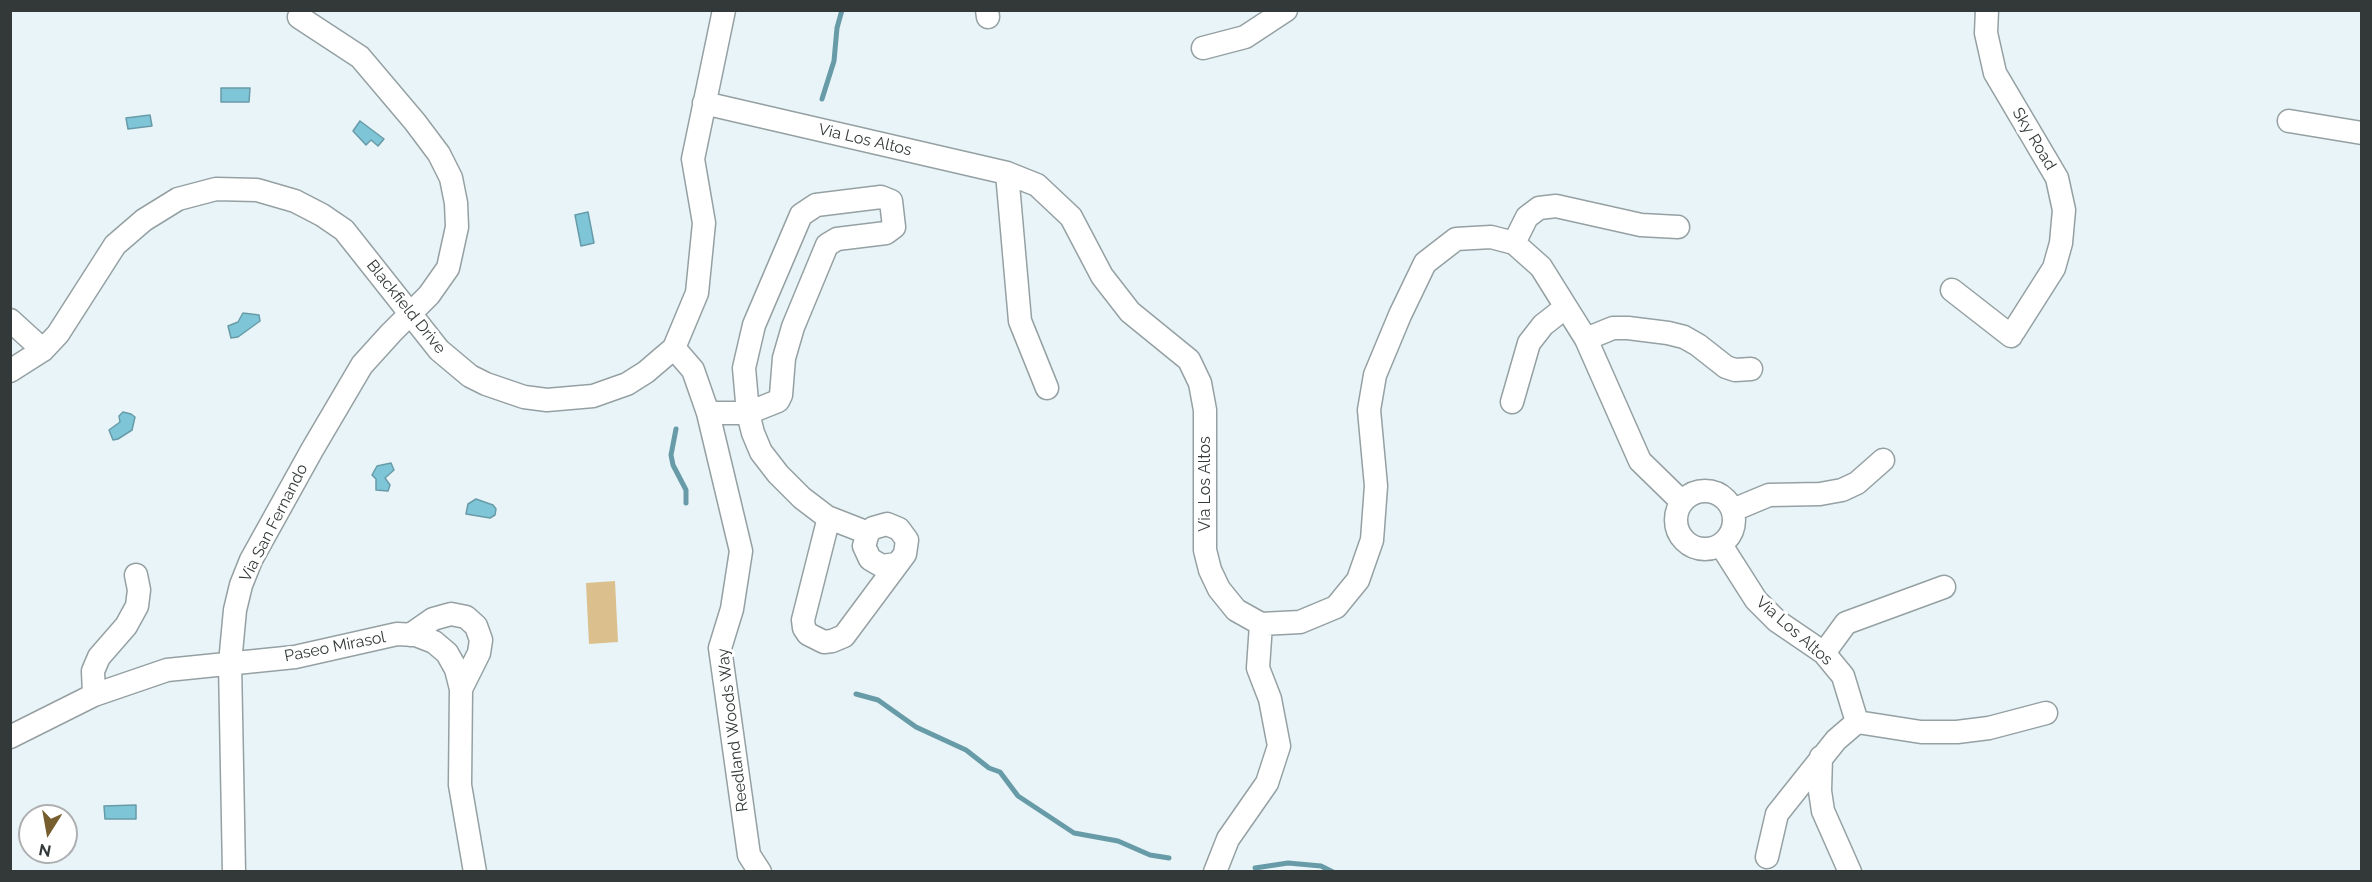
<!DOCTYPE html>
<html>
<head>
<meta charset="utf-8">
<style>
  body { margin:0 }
  #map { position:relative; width:2372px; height:882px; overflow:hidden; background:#e8f4f7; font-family:Raleway,sans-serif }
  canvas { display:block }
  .frame { position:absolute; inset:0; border:12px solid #333839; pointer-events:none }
  .north { position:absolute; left:18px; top:804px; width:60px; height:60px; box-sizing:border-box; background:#fff; border:2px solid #adafb0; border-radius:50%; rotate:191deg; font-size:16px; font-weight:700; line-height:24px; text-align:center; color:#333839 }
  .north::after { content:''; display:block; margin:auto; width:21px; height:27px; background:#765e2e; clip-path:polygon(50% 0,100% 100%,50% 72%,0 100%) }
</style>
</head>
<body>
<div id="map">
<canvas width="2372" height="882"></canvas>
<div class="frame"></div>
<div class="north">N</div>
</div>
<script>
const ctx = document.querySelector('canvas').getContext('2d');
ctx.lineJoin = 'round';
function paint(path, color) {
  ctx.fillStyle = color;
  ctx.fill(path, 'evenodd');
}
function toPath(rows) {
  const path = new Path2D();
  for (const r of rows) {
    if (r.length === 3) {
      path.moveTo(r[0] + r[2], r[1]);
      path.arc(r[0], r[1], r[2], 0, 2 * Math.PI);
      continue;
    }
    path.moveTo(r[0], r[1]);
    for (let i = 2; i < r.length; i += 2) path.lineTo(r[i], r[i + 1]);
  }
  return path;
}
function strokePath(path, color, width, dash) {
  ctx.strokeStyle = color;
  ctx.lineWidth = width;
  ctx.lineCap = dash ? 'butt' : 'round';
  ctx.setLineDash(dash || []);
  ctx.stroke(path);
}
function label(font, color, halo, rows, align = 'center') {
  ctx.font = font + ' Raleway,sans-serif';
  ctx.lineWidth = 6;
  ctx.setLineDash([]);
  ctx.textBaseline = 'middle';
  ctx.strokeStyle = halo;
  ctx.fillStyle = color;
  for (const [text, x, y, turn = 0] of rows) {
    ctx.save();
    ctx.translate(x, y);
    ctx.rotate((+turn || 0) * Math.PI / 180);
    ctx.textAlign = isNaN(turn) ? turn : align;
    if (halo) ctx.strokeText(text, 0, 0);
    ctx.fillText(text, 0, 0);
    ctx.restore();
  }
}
const green = toPath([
  [615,581,618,642,589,644,586,583]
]);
const water = toPath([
  [221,88,250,88,249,102,221,102,221,88],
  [150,115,152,126,128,129,126,118,150,115],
  [360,121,384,139,378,146,371,140,366,145,353,131,360,121],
  [588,212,594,243,581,246,575,215,588,212],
  [243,313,259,315,260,321,238,337,231,338,228,326,238,322,243,313],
  [123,412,131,414,135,417,132,430,118,439,113,440,109,430,120,422,119,416,123,412],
  [391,463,394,470,385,478,390,485,388,491,376,490,376,479,372,475,377,466,391,463],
  [476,499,493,505,496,509,495,515,490,518,466,514,468,504,476,499],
  [136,805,136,819,105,819,104,806,136,805]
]);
const stream = toPath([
  [822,99,834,61,837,28,842,10],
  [676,429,671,455,673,465,686,490,686,503],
  [856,694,878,700,916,727,966,750,989,768,1000,772,1018,796,1074,833,1118,841,1150,855,1169,858],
  [1255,868,1288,863,1321,866,1333,872]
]);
const minor = toPath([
  [987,10,988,17],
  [1987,10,1986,33,1995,73,2057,178,2064,210,2061,243,2054,268,2014,331],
  [1203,48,1245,37,1286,10],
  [704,103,1007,173,1037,185,1071,217,1102,276,1130,312,1189,360,1200,383,1205,410,1205,550,1210,570,1219,589,1236,610,1261,624,1300,622,1336,607,1358,580,1372,540,1376,486,1369,410,1375,375,1400,315,1425,263,1456,239,1491,237,1514,243,1541,267,1586,339,1640,461,1681,501],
  [2289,121,2362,133],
  [1007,173,1020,321,1047,388],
  [1514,243,1527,217,1539,208,1556,206,1641,225,1678,227],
  [1952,290,2011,336],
  [10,320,43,350],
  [1586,339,1613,328,1628,328,1668,333,1684,337,1698,345,1726,367,1735,370,1751,369],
  [674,348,693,370,708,413,741,551,732,609,720,648,749,855,760,872],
  [10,371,43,350,58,334,115,245,144,220,178,199,216,189,257,190,295,201,322,215,344,230,439,350,470,376,486,384,524,397,547,400,593,396,627,384,646,372,674,348,697,293,704,223,693,159,724,10],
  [1512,402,1529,343,1543,325,1566,307],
  [708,413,748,413,778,401,781,395,784,358,793,327,827,245,837,239,886,233,894,227,891,201,881,197,816,205,801,215,754,325,744,368,748,413,753,433,761,452,778,474,802,498,827,517,828,521,803,620,804,628,808,634,824,642,832,641,844,636,905,554,907,540,899,529,887,524,873,528,868,533,864,546,870,559,882,566,896,564],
  [1705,520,29],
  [1733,510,1769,495,1820,494,1842,490,1857,483,1883,460],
  [827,517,868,533],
  [1721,545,1756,600,1777,621,1824,653,1843,676,1857,722],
  [410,635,433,619,451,614,466,617,476,626,481,640,479,653,461,689],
  [1824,653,1846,623,1944,587],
  [94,695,93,671,99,657,126,626,137,606,139,590,136,575],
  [10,737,94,695,167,670,295,657,397,634,416,635,434,642,447,653,456,669,461,689,460,785,475,872],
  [1821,757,1820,791,1823,811,1850,872],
  [1767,857,1777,814,1836,740,1857,722,1921,732,1957,732,1989,728,2046,713],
  [234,872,230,663,235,610,241,585,251,560,312,450,362,365,391,333,429,295,448,268,457,227,456,203,451,178,439,154,415,122,360,57,299,17],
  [1215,872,1228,839,1267,783,1279,746,1270,699,1258,668,1261,624]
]);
const streetNames = [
  ["Sky Road",2034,139,59],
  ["Via Los Altos",865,140,13],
  ["Blackfield Drive",406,307,51],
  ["Via Los Altos",1205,484,-90],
  ["Via San Fernando",274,523,-63],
  ["Via Los Altos",1794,631,41],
  ["Paseo Mirasol",335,647,-11],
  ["Reedland Woods Way",733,730,-97]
];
paint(green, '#dbc08e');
paint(water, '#7ec6d7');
strokePath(water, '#689ba8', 1.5);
strokePath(stream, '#689ba8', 5);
strokePath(minor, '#95a0a3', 25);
strokePath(minor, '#fff', 22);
label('16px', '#333839', '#fff', streetNames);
</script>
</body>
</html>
